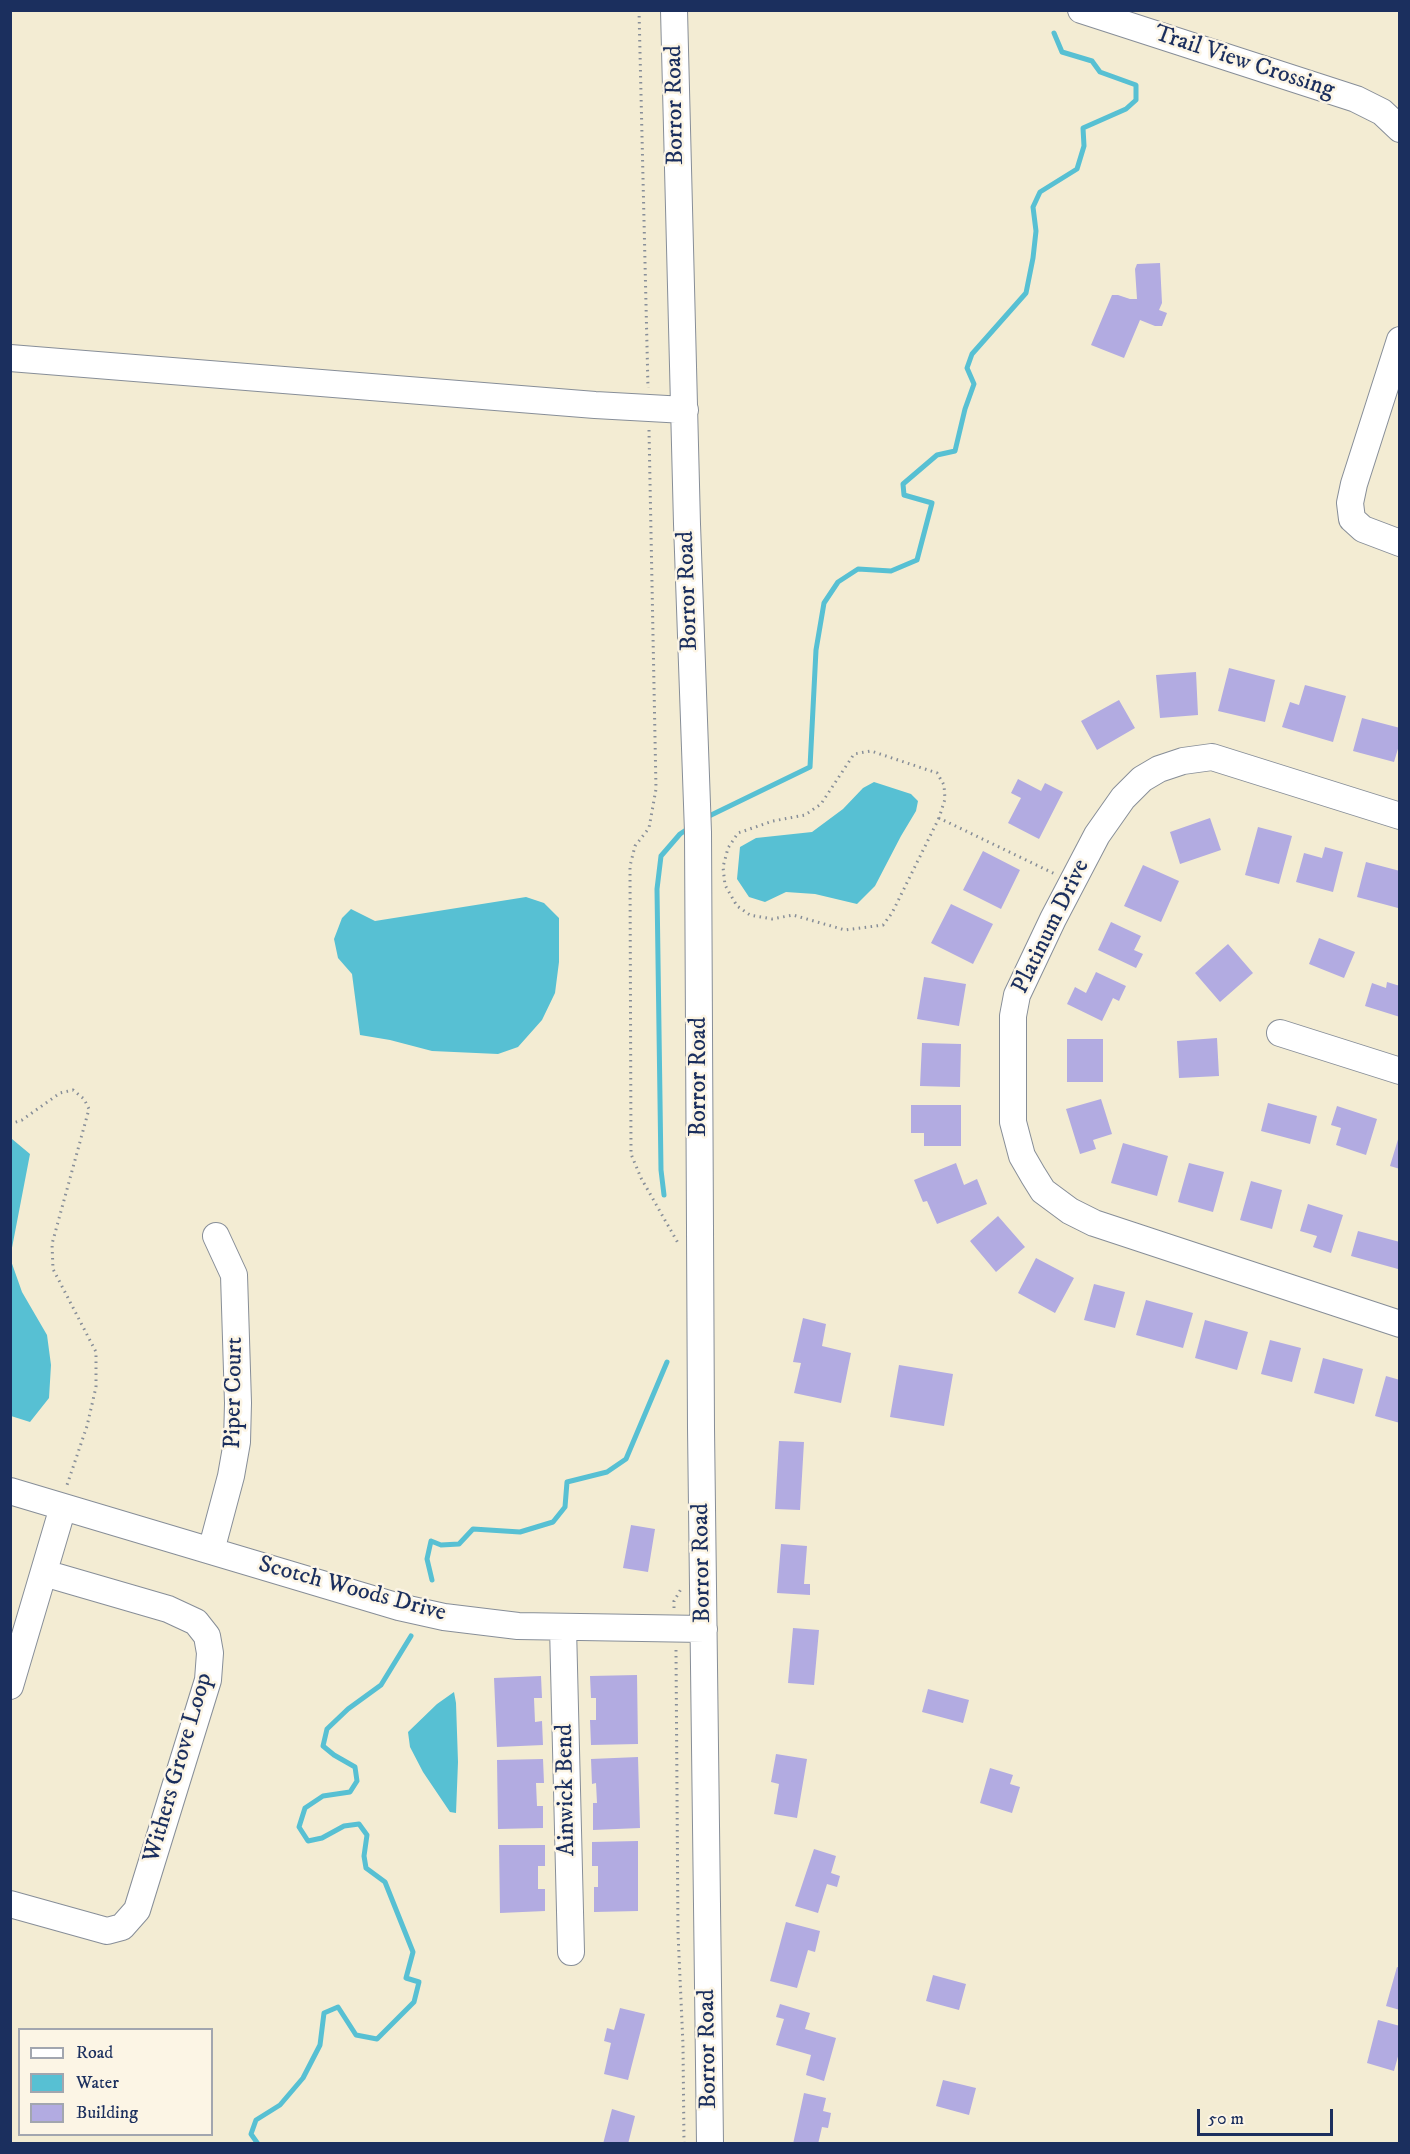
<!DOCTYPE html>
<html>
<head>
<meta charset="utf-8">
<style>
  body { margin:0 }
  #map { position:relative; width:1410px; height:2154px; overflow:hidden; background:#f3ecd3; font-family:"IM FELL DW Pica",serif }
  canvas { display:block }
  .frame { position:absolute; inset:0; border:12px solid #1b2f5e; pointer-events:none }
  .legend { position:absolute; left:18px; top:2028px; width:195px; height:108px; box-sizing:border-box; background:#fcf5e5; border:2px solid #a2a6af; margin:0; padding:8px 10px; list-style:none; font-size:18px; color:#1b2f5e }
  .legend li { display:flex; align-items:center; gap:12px; height:30px }
  .legend b { width:30px; border:2px solid #a2a6af }
  .scale { position:absolute; left:1197px; top:2109px; width:136px; height:27px; box-sizing:border-box; border:3px solid #1b2f5e; border-top:0; padding-left:8px; font-size:18px; line-height:21px; white-space:nowrap; color:#1b2f5e; -webkit-text-stroke:4px #fcf5e5; paint-order:stroke }
</style>
</head>
<body>
<div id="map">
<canvas width="1410" height="2154"></canvas>
<div class="frame"></div>
<ul class="legend">
<li><b style="height:8px;background:#fff"></b>Road</li>
<li><b style="height:16px;background:#57c0d3"></b>Water</li>
<li><b style="height:16px;background:#b2abe1"></b>Building</li>
</ul>
<div class="scale">50 m</div>
</div>
<script>
const ctx = document.querySelector('canvas').getContext('2d');
ctx.lineJoin = 'round';
function paint(path, color) {
  ctx.fillStyle = color;
  ctx.fill(path, 'evenodd');
}
function toPath(rows) {
  const path = new Path2D();
  for (const r of rows) {
    path.moveTo(r[0], r[1]);
    for (let i = 2; i < r.length; i += 2) path.lineTo(r[i], r[i + 1]);
  }
  return path;
}
function strokePath(path, color, width, dash) {
  ctx.strokeStyle = color;
  ctx.lineWidth = width;
  ctx.lineCap = dash ? 'butt' : 'round';
  ctx.setLineDash(dash || []);
  ctx.stroke(path);
}
function label(font, color, halo, rows, align = 'center') {
  ctx.font = font + ' "IM FELL DW Pica",serif';
  ctx.lineWidth = 5;
  ctx.setLineDash([]);
  ctx.textBaseline = 'middle';
  ctx.strokeStyle = halo;
  ctx.fillStyle = color;
  for (const [text, x, y, turn = 0] of rows) {
    ctx.save();
    ctx.translate(x, y);
    ctx.rotate((+turn || 0) * Math.PI / 180);
    ctx.textAlign = isNaN(turn) ? turn : align;
    if (halo) ctx.strokeText(text, 0, 0);
    ctx.fillText(text, 0, 0);
    ctx.restore();
  }
}
const water = toPath([
  [874,782,911,794,918,801,916,811,901,836,875,886,857,904,815,894,786,892,765,902,749,897,737,879,740,847,756,838,812,832,843,809,863,788],
  [526,897,544,903,559,918,559,962,555,993,542,1020,518,1047,498,1054,432,1051,390,1040,360,1035,352,974,338,958,334,939,342,918,351,909,375,921],
  [12,1139,30,1154,11,1253,10,1140],
  [10,1258,22,1292,47,1335,51,1365,49,1398,30,1422,11,1416],
  [454,1692,456,1703,458,1762,456,1813,450,1812,423,1772,410,1747,408,1732,437,1704]
]);
const stream = toPath([
  [705,818,810,767,816,650,824,603,838,582,858,569,891,571,917,560,932,503,904,495,903,484,937,455,955,451,965,409,974,384,967,368,972,354,1026,293,1033,258,1036,231,1033,207,1040,192,1077,169,1084,146,1083,128,1126,109,1136,100,1136,85,1100,72,1092,61,1062,52,1054,33],
  [664,1195,661,1170,657,889,661,856,680,834,689,828],
  [432,1580,427,1559,431,1541,441,1545,459,1544,473,1529,520,1532,553,1522,565,1507,567,1482,607,1472,626,1459,667,1362],
  [258,2144,251,2134,256,2120,280,2105,303,2078,320,2045,324,2013,338,2007,356,2035,377,2039,414,2002,419,1982,406,1978,413,1952,385,1882,366,1868,364,1856,367,1835,359,1824,344,1826,322,1838,308,1841,299,1827,305,1808,323,1796,350,1792,357,1781,355,1767,334,1755,323,1746,327,1729,348,1709,381,1685,411,1636]
]);
const building = toPath([
  [1160,263,1162,303,1159,310,1167,313,1162,326,1155,326,1140,320,1124,358,1091,345,1112,295,1118,295,1130,299,1137,299,1135,269,1137,264],
  [1229,668,1275,680,1265,722,1218,711],
  [1196,672,1198,715,1160,718,1156,675],
  [1305,685,1346,696,1333,742,1282,727,1290,702,1299,705],
  [1119,700,1135,728,1097,750,1081,721],
  [1362,718,1400,728,1400,742,1394,762,1353,751],
  [1018,779,1041,791,1045,783,1063,792,1039,839,1008,823,1021,798,1011,793],
  [1210,818,1221,850,1180,864,1170,832],
  [1258,827,1292,836,1279,884,1245,875],
  [1325,847,1343,852,1333,892,1296,882,1304,853,1322,858],
  [983,851,1020,870,1001,909,963,890],
  [1366,862,1400,871,1398,908,1357,897],
  [1143,865,1179,881,1161,922,1124,906],
  [951,904,993,924,973,964,931,943],
  [1111,922,1141,936,1134,950,1143,954,1136,968,1098,950],
  [1319,938,1355,952,1344,978,1309,964],
  [1228,944,1253,973,1220,1002,1195,973],
  [1096,972,1126,986,1119,1001,1113,998,1102,1021,1067,1004,1075,987,1086,993],
  [924,977,966,984,959,1026,917,1019],
  [1387,982,1400,986,1400,1017,1365,1006,1372,983,1386,988],
  [1217,1038,1219,1076,1179,1078,1177,1041],
  [1067,1039,1103,1039,1103,1082,1067,1082],
  [922,1043,961,1044,960,1087,920,1086],
  [1101,1099,1112,1134,1093,1140,1096,1149,1080,1154,1066,1109],
  [1268,1103,1317,1116,1310,1144,1261,1131],
  [911,1105,961,1105,961,1146,924,1146,924,1133,911,1133],
  [1337,1106,1377,1119,1366,1155,1336,1145,1341,1128,1331,1125],
  [1399,1136,1400,1136,1400,1169,1390,1166],
  [1123,1143,1168,1156,1157,1196,1111,1183],
  [956,1163,964,1185,977,1179,987,1204,937,1224,927,1201,923,1202,914,1180],
  [1189,1163,1224,1172,1213,1212,1178,1202],
  [1251,1181,1282,1190,1272,1229,1240,1220],
  [1308,1204,1343,1215,1331,1253,1313,1247,1317,1236,1300,1231],
  [998,1216,1025,1247,996,1272,970,1241],
  [1358,1231,1400,1242,1398,1269,1351,1256],
  [1036,1258,1074,1278,1055,1313,1018,1293],
  [1094,1284,1125,1292,1115,1328,1084,1320],
  [1146,1300,1193,1313,1183,1348,1136,1335],
  [803,1318,826,1324,822,1346,851,1353,841,1403,794,1393,801,1363,793,1362],
  [1205,1320,1248,1332,1237,1370,1195,1358],
  [1270,1340,1301,1348,1292,1382,1261,1374],
  [1323,1358,1363,1369,1354,1404,1314,1393],
  [899,1365,953,1374,944,1426,890,1417],
  [1386,1376,1400,1380,1400,1423,1375,1416],
  [779,1441,804,1442,800,1510,775,1509],
  [631,1525,655,1529,648,1572,623,1568],
  [781,1544,807,1546,804,1584,810,1584,810,1595,777,1593],
  [793,1628,819,1630,814,1685,788,1683],
  [637,1675,638,1744,591,1745,590,1720,596,1720,596,1698,591,1698,590,1676],
  [541,1676,542,1698,534,1698,535,1722,542,1721,543,1745,497,1747,494,1678],
  [928,1689,969,1700,963,1723,922,1712],
  [776,1754,807,1759,797,1818,774,1814,779,1784,771,1782],
  [638,1757,640,1828,593,1830,593,1803,597,1803,596,1783,592,1784,591,1759],
  [543,1759,544,1783,536,1783,537,1806,543,1806,543,1828,498,1829,497,1760],
  [990,1768,1013,1775,1010,1784,1020,1787,1012,1813,980,1803],
  [638,1841,638,1911,594,1912,594,1887,598,1887,598,1866,592,1866,592,1842],
  [499,1845,545,1845,545,1866,538,1866,538,1889,545,1889,545,1911,500,1913],
  [814,1849,836,1856,831,1873,840,1876,837,1887,827,1884,818,1913,795,1906],
  [786,1922,820,1931,815,1952,808,1950,797,1988,770,1981],
  [1397,1967,1400,1968,1400,2010,1386,2006],
  [933,1975,966,1984,959,2010,926,2001],
  [780,2004,810,2013,805,2029,836,2038,824,2081,806,2075,811,2055,776,2045,784,2019,776,2017],
  [620,2008,645,2014,628,2080,604,2074,611,2043,604,2041,607,2028,614,2030],
  [1378,2020,1400,2026,1400,2049,1394,2071,1367,2063],
  [943,2080,976,2088,969,2115,936,2106],
  [804,2093,826,2098,823,2111,831,2113,828,2128,822,2127,818,2144,793,2144],
  [612,2109,635,2116,628,2144,603,2144]
]);
const path = toPath([
  [639,10,648,388],
  [649,430,656,789,649,828,635,846,630,866,631,1154,641,1178,678,1243],
  [939,818,892,913,883,925,845,930,793,915,772,919,750,915,737,906,725,885,723,867,728,848,738,833,773,821,805,815,821,804,854,754,871,751,937,773,944,785,945,799,939,818,1055,874],
  [10,1124,22,1120,60,1093,73,1090,84,1099,89,1109,52,1244,53,1269,96,1352,96,1387,87,1426,67,1485],
  [674,1608,674,1601,681,1589],
  [676,1650,678,1933,683,2045,684,2144]
]);
const minor = toPath([
  [674,10,687,524,698,832,701,1428,710,2144],
  [1081,10,1356,99,1382,112,1400,129],
  [1400,340,1354,484,1350,503,1352,519,1363,529,1400,543],
  [10,358,595,405,685,410],
  [1400,816,1212,757,1183,761,1159,769,1142,779,1123,798,1097,835,1053,919,1017,995,1013,1016,1013,1122,1022,1156,1033,1175,1043,1191,1070,1211,1094,1223,1400,1324],
  [1280,1033,1400,1071],
  [10,1491,399,1607,444,1617,518,1626,704,1629],
  [211,1551,231,1476,237,1442,238,1403,234,1275,216,1236],
  [563,1627,571,1952],
  [10,1686,63,1507],
  [10,1904,107,1931,122,1927,137,1910,208,1680,210,1653,207,1636,196,1622,168,1609,44,1573]
]);
const streetNames = [
  ["Trail View Crossing",1244,63,18],
  ["Borror Road",676,105,-91],
  ["Borror Road",689,591,-92],
  ["Platinum Drive",1052,927,-64],
  ["Borror Road",700,1077,-90],
  ["Piper Court",235,1393,-89],
  ["Borror Road",703,1563,-91],
  ["Scotch Woods Drive",352,1590,15],
  ["Withers Grove Loop",179,1768,-74],
  ["Ainwick Bend",567,1790,-91],
  ["Borror Road",709,2049,-91]
];
paint(water, '#57c0d3');
strokePath(stream, '#57c0d3', 5);
paint(building, '#b2abe1');
strokePath(minor, '#878e98', 28);
strokePath(path, '#878e98', 3, [1.5, 4.5]);
strokePath(minor, '#fff', 26);
label('24px', '#1b2f5e', '#fcf5e5', streetNames);
</script>
</body>
</html>
